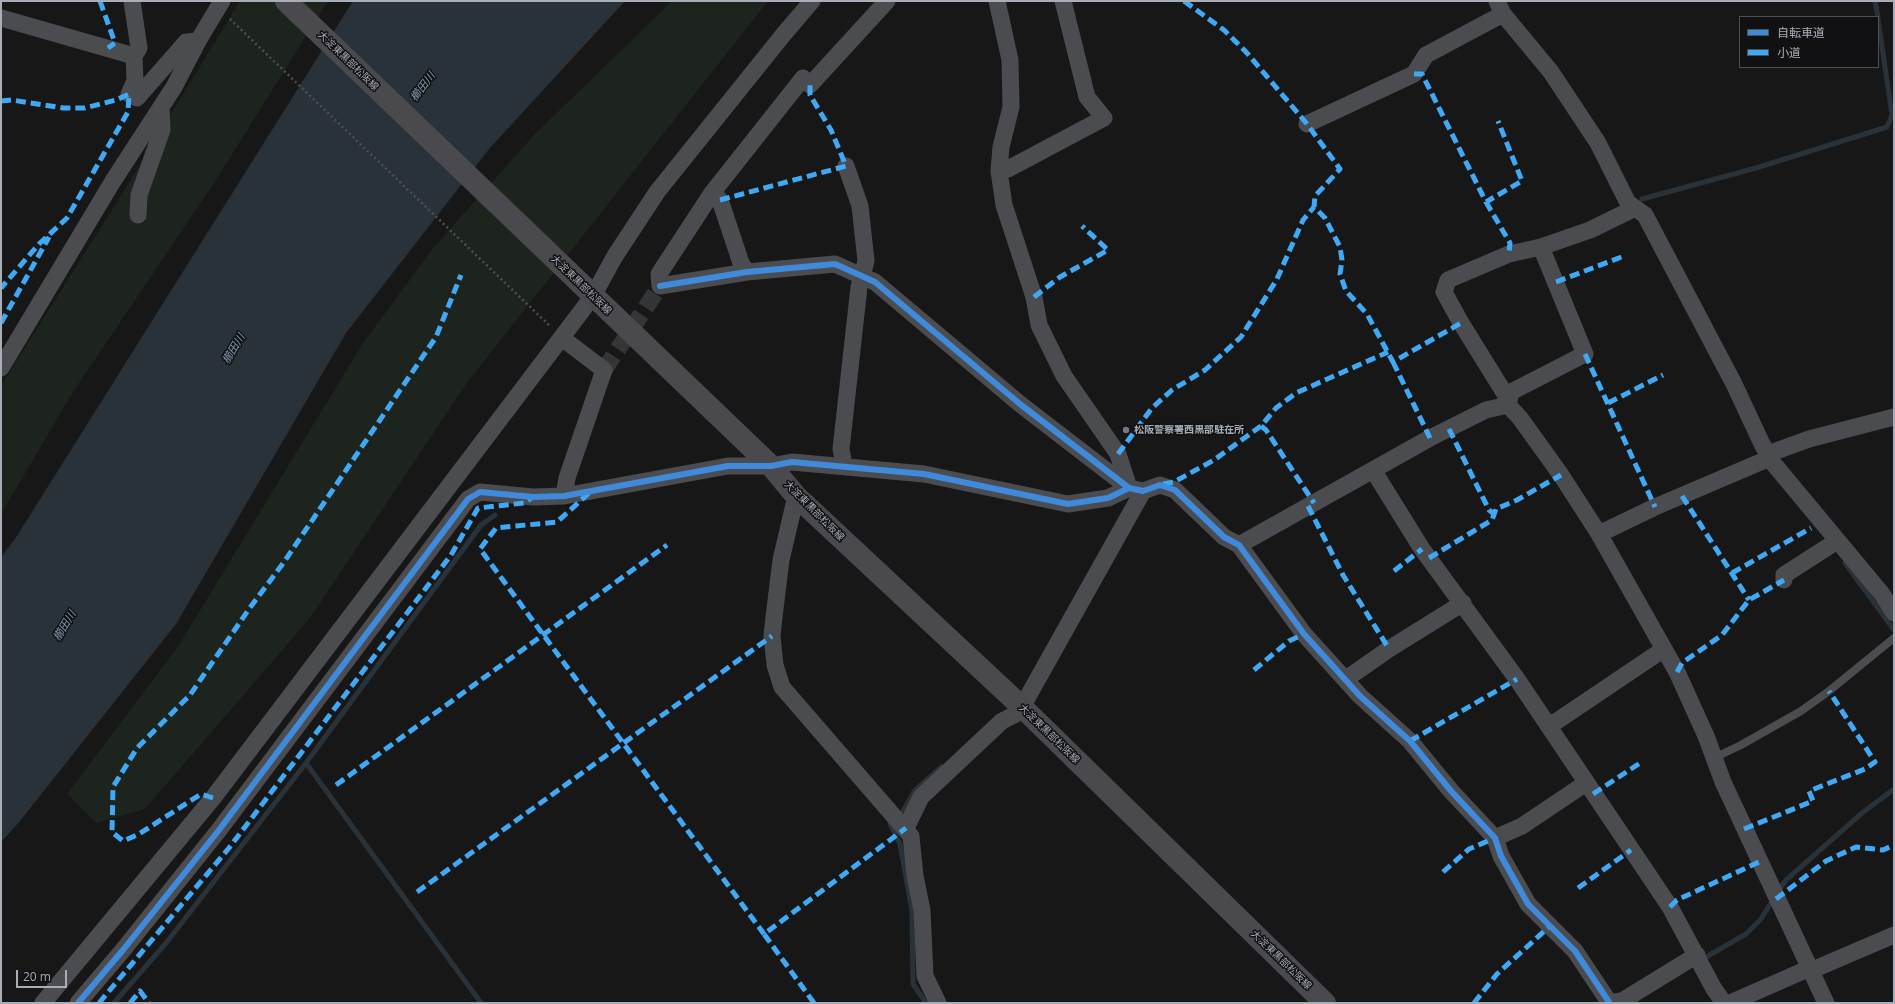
<!DOCTYPE html>
<html>
<head>
<meta charset="utf-8">
<style>
  body { margin:0 }
  #map { position:relative; width:1895px; height:1004px; overflow:hidden; background:#171717; font-family:"Open Sans","Noto Sans JP",sans-serif }
  canvas { display:block }
  .frame { position:absolute; inset:0; border:2px solid #a8adb8; pointer-events:none }
  .legend { position:absolute; left:1739px; top:16px; width:140px; height:52px; box-sizing:border-box; background:#111113; border:1px solid #4d4f55; margin:0; padding:5px 7px; list-style:none; font-size:12px; color:#a8adb8 }
  .legend li { display:flex; align-items:center; gap:8px; height:20px }
  .legend b { width:20px; border:1px solid #4d4f55 }
  .scale { position:absolute; left:16px; top:970px; width:51px; height:18px; box-sizing:border-box; border:2px solid #a8adb8; border-top:0; padding-left:5px; font-size:12px; line-height:14px; white-space:nowrap; color:#a8adb8; -webkit-text-stroke:3px #111113; paint-order:stroke }
</style>
</head>
<body>
<div id="map">
<canvas width="1895" height="1004"></canvas>
<div class="frame"></div>
<ul class="legend">
<li><b style="height:5px;background:#408adc"></b>自転車道</li>
<li><b style="height:5px;background:#3fa9f5"></b>小道</li>
</ul>
<div class="scale">20 m</div>
</div>
<script>
const ctx = document.querySelector('canvas').getContext('2d');
ctx.lineJoin = 'round';
function paint(path, color) {
  ctx.fillStyle = color;
  ctx.fill(path, 'evenodd');
}
function toPath(rows) {
  const path = new Path2D();
  for (const r of rows) {
    path.moveTo(r[0], r[1]);
    for (let i = 2; i < r.length; i += 2) path.lineTo(r[i], r[i + 1]);
  }
  return path;
}
function strokePath(path, color, width, dash) {
  ctx.strokeStyle = color;
  ctx.lineWidth = width;
  ctx.lineCap = dash ? 'butt' : 'round';
  ctx.setLineDash(dash || []);
  ctx.stroke(path);
}
function label(font, color, halo, rows, align = 'center') {
  ctx.font = font + ' "Open Sans","Noto Sans JP",sans-serif';
  ctx.lineWidth = 3;
  ctx.setLineDash([]);
  ctx.textBaseline = 'middle';
  ctx.strokeStyle = halo;
  ctx.fillStyle = color;
  for (const [text, x, y, turn = 0] of rows) {
    ctx.save();
    ctx.translate(x, y);
    ctx.rotate((+turn || 0) * Math.PI / 180);
    ctx.textAlign = isNaN(turn) ? turn : align;
    if (halo) ctx.strokeText(text, 0, 0);
    ctx.fillText(text, 0, 0);
    ctx.restore();
  }
}
const green = toPath([
  [240,1,328,1,216,180,73,392,1,514,1,386,117,202],
  [672,1,768,1,466,384,310,618,145,809,96,823,67,794,179,645,363,343,434,247,534,135]
]);
const water = toPath([
  [353,1,625,1,489,149,346,333,176,624,20,821,1,842,1,557,15,539]
]);
const stream = toPath([
  [1875,1,1878,17],
  [1642,199,1756,168,1887,127,1892,115,1878,19],
  [1845,563,1894,630],
  [306,763,481,1003],
  [903,811,915,790,941,767],
  [892,823,890,824,900,844,912,911,913,984,926,1003],
  [1778,891,1786,880,1862,813,1894,789],
  [1701,960,1746,934,1761,919,1774,898],
  [114,1003,166,943,306,763,481,525,495,515]
]);
const streetTunnel = toPath([
  [604,370,660,286]
]);
const path = toPath([
  [230,19,550,326]
]);
const lane = toPath([
  [1714,758,1741,745,1801,711,1829,691,1894,638]
]);
const street = toPath([
  [132,1,139,48,134,56,135,81,129,94,137,98,186,42,198,41],
  [887,1,810,85,803,78,712,193,659,274,660,286,747,272,835,264,875,282,1020,404,1129,488,1143,491,1160,485,1175,490,1224,537,1239,545,1304,634,1360,696,1410,741,1451,791,1495,838,1501,856,1528,904,1575,951,1609,1002],
  [997,1,1010,60,1011,107,1001,147,999,171,1004,205,1034,297,1039,325,1064,376,1118,454,1129,488],
  [1497,1,1503,14,1551,72,1598,143,1628,203,1645,215,1734,384,1762,444,1773,463,1882,594,1894,613],
  [1,18,134,56],
  [1307,124,1414,74,1426,55,1503,14],
  [999,171,1008,169,1104,118,1087,97,1063,1],
  [712,193,720,200,741,263,747,272],
  [1635,208,1590,230,1541,247,1509,254,1448,280,1444,292,1461,323,1505,394,1508,405,1520,418,1561,475,1599,534,1677,672,1706,736,1723,782,1826,1003],
  [138,215,139,195,162,130,161,107],
  [562,338,604,370,567,478,564,496],
  [1,368,113,181,174,87,198,41,222,1],
  [1508,405,1511,392,1585,354,1541,247],
  [1768,454,1809,439,1894,417],
  [844,465,841,449,859,287,866,261,860,206,846,166],
  [1373,470,1422,549,1517,679,1670,907,1714,989,1724,1003],
  [796,496,781,560,774,617,772,636,775,665,782,687,911,836,915,876,922,910,925,976,938,1003],
  [1599,534,1655,507,1770,458],
  [1239,545,1430,438,1486,410,1508,405],
  [1784,580,1784,575,1837,541],
  [1346,679,1389,649,1463,603],
  [1548,725,1557,721,1664,649],
  [906,828,921,797,1002,721,1014,715,1022,707,1143,491],
  [1495,838,1522,826,1586,783],
  [43,1003,213,798,593,296,615,256,657,192,783,35,812,1],
  [78,1003,123,950,219,830,468,499,480,492,533,497,564,496,728,466,771,466,792,462,924,474,1068,504,1108,498,1129,488],
  [1608,1003,1622,1001,1697,955],
  [1730,1003,1810,968,1817,968,1894,935]
]);
const secondary = toPath([
  [286,1,771,466,796,496,1022,707,1325,1003]
]);
const quiet = toPath([
  [100,1,115,43,108,48],
  [1184,1,1224,30,1247,53,1307,124,1340,169,1315,196,1314,207,1325,218,1340,247,1342,260,1340,274,1346,291,1367,314,1393,362,1461,323],
  [1414,74,1422,74,1486,202,1522,181,1498,121],
  [1,101,12,100,63,108,85,108,116,100,129,94,128,112,67,218,39,244,1,288],
  [720,200,846,166,831,130,810,95,810,85],
  [1486,202,1510,243,1509,254],
  [1556,282,1624,256],
  [1034,297,1060,277,1108,250,1082,226],
  [1,323,49,237],
  [1585,354,1655,507],
  [1393,362,1430,438],
  [1608,403,1663,375],
  [1261,426,1266,430,1314,503],
  [1449,429,1489,510,1494,514],
  [1118,454,1152,408,1172,390,1205,370,1241,337,1277,279,1303,220,1314,207],
  [1163,484,1174,482,1214,460,1261,426,1276,408,1296,393,1388,352],
  [589,493,557,522,496,528,480,549,764,934],
  [1682,496,1749,600],
  [1308,506,1343,575,1389,649],
  [1429,558,1492,520,1496,509,1517,500,1561,475],
  [1394,571,1422,549],
  [1732,573,1811,528],
  [1254,670,1289,641,1304,634],
  [1677,672,1682,663,1722,635,1749,600,1784,580],
  [1410,741,1517,679],
  [336,785,667,545],
  [1593,794,1640,763],
  [213,798,201,794,139,834,123,841,112,832,113,787,137,748,190,695,249,609,284,562,436,337,461,275],
  [1744,829,1813,801,1809,791,1865,769,1875,762,1829,691],
  [1443,872,1469,849,1495,838],
  [1578,888,1631,850],
  [417,892,772,636],
  [1776,899,1826,861,1856,847,1883,850,1894,845],
  [1670,907,1677,900,1759,862],
  [99,1003,229,848,451,555,478,508,524,503,533,497],
  [130,1003,140,991,149,1003],
  [814,1003,764,934,906,828],
  [1474,1003,1497,974,1550,926]
]);
const cycleway = toPath([
  [660,286,747,272,835,264,875,282,1020,404,1129,488,1143,491,1160,485,1175,490,1224,537,1239,545,1304,634,1360,696,1410,741,1451,791,1495,838,1501,856,1528,904,1575,951,1609,1002,1608,1003],
  [78,1003,123,950,219,830,468,499,480,492,533,497,564,496,728,466,771,466,792,462,924,474,1068,504,1108,498,1129,488]
]);
const markers = [
  [1126,430,4,"#757880"]
];
const streetNames = [
  ["大淀東黒部松阪線",348,61,44],
  ["大淀東黒部松阪線",581,285,44],
  ["大淀東黒部松阪線",814,511,45],
  ["大淀東黒部松阪線",1049,734,44],
  ["大淀東黒部松阪線",1281,960,44]
];
const poiNames = [
  ["松阪警察署西黒部駐在所",1134,430]
];
const waterNames = [
  ["櫛田川",423,87,-53],
  ["櫛田川",234,349,-59],
  ["櫛田川",65,626,-59]
];
paint(green, '#1d241e');
paint(water, '#2a3239');
strokePath(stream, '#2a3239', 5);
strokePath(streetTunnel, '#343537', 17, [17, 8]);
strokePath(path, '#4d4e52', 2.5, [2, 3]);
strokePath(lane, '#4b4c50', 8);
strokePath(street, '#4b4c50', 17);
strokePath(secondary, '#4a4a4e', 22);
strokePath(quiet, '#3fa9f5', 5, [10, 5]);
strokePath(cycleway, '#408adc', 6);
for (const [x, y, r, color] of markers) {
  const dot = new Path2D();
  dot.arc(x, y, r, 0, 2 * Math.PI);
  ctx.fillStyle = color;
  ctx.fill(dot);
  strokePath(dot, '#111113', 1.5);
}
label('10px', '#a8adb8', '#111113', streetNames);
label('bold 10px', '#a8adb8', '#111113', poiNames, 'left');
label('italic 11px', '#7f9bb3', '#111113', waterNames);
</script>
</body>
</html>
